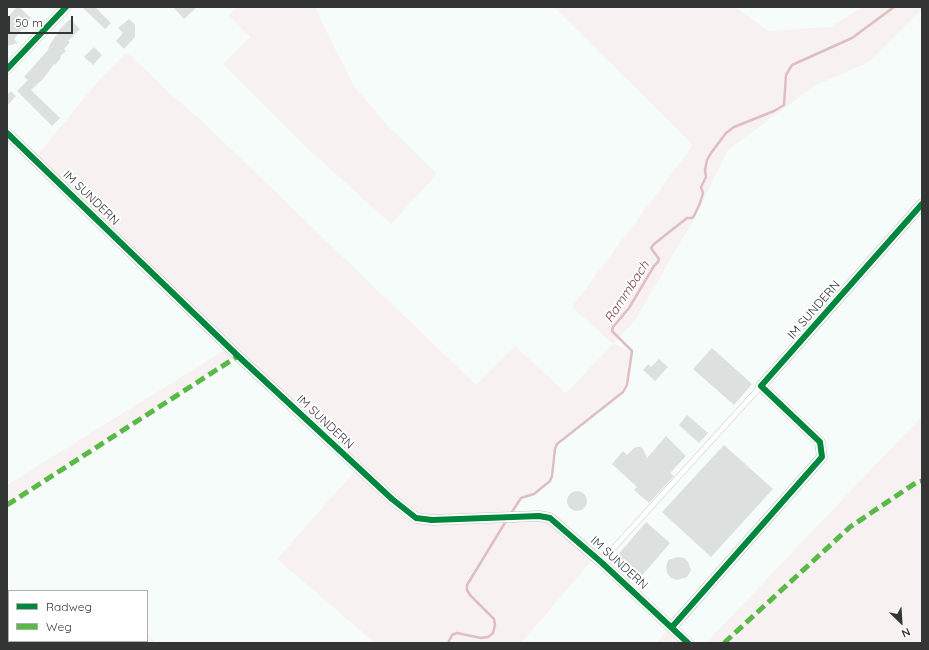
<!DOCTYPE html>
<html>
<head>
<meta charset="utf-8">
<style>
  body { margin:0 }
  #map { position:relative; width:929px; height:650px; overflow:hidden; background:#f6fcf9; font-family:Quicksand,sans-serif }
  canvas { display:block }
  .frame { position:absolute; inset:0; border:8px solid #333635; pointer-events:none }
  .legend { position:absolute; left:8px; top:590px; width:140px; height:52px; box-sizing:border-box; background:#fff; border:1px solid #adafae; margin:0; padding:5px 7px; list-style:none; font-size:12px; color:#333635 }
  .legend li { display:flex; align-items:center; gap:8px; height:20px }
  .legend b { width:20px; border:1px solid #adafae }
  .north { position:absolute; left:881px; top:602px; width:40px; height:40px; -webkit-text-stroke:3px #fff; paint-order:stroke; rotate:155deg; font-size:11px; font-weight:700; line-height:16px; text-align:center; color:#333635 }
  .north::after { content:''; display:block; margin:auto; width:14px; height:18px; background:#333635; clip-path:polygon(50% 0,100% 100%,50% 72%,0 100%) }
  .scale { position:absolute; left:8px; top:16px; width:65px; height:18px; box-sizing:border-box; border:2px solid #333635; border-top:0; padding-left:5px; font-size:12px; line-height:14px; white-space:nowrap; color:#333635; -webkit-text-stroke:3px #fff; paint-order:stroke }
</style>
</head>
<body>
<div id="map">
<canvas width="929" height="650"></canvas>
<div class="frame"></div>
<ul class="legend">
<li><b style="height:5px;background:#00873e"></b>Radweg</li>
<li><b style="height:5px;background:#58b947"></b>Weg</li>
</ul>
<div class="north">N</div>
<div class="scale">50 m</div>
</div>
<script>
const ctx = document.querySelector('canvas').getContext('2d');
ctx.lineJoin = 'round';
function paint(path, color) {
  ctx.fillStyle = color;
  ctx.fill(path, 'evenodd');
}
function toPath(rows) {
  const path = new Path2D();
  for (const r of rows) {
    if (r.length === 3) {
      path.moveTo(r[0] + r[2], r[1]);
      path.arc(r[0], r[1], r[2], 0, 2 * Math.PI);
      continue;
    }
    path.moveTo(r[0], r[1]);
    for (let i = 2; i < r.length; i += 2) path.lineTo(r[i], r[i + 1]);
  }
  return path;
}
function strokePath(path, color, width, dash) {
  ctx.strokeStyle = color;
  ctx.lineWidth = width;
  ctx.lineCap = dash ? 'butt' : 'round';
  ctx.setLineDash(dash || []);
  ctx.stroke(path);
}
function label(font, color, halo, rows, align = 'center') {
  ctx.font = font + ' Quicksand,sans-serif';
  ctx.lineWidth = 4;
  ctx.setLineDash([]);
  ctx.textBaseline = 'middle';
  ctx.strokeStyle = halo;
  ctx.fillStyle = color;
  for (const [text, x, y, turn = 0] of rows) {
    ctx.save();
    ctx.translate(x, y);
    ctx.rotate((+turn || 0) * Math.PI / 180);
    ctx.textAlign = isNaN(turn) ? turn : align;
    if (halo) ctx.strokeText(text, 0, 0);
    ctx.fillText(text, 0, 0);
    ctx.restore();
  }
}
const green = toPath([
  [238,7,270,7,272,9,274,7,315,7,332,43,355,88,390,128,437,174,391,224,306,147,223,64,250,37,229,15],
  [554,7,735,7,768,31,830,27,863,7,922,7,922,9,869,62,814,86,727,151,700,208,636,319,614,343,631,353,626,385,622,391,559,440,554,449,549,480,534,494,520,497,510,513,487,515,413,515,35,158,101,78,127,52,166,90,206,125,476,385,515,346,566,393,613,344,572,307,693,145],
  [228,348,236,356,7,504,7,485],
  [922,416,922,643,706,643],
  [357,469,414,520,549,520,595,557,521,643,375,643,277,559],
  [670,627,686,643,657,643],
  [147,634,157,643,62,643,65,641,147,641]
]);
const stream = toPath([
  [512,512,521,498,534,494,550,481,552,476,555,449,557,444,623,392,627,385,632,351,612,331,613,327,629,308,654,266,658,262,659,259,651,248,654,244,687,218,692,218,694,216,700,203,703,193,701,187,706,177,705,170,707,160,711,153,726,133,734,127,774,111,784,105,786,75,792,65,852,38,894,7],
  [448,643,452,635,457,633,481,638,488,637,493,633,495,625,494,619,470,595,467,590,467,585,506,521]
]);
const building = toPath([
  [17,7,19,7,31,18,27,23,29,25,24,30,22,29,14,39,18,43,7,46,7,18],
  [82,7,95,7,111,23,105,29],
  [173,7,197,7,184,19],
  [70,19,80,29,68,41,70,42,64,49,66,51,60,56,61,58,55,65,54,64,44,78,31,90,60,118,52,126,17,91,28,80,24,77,48,50,49,46,54,38,59,32,58,31],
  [129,19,135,25,135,37,124,49,116,41,123,33,118,28],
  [94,47,102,55,93,65,84,57],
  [11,91,16,96,7,106,7,95],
  [712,348,752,384,734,405,693,369],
  [659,359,668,367,655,381,643,370,648,364,651,367],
  [687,415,708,433,699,443,679,425],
  [666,436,686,456,670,473,674,476,649,503,634,490,637,487,612,464,623,451,627,455,634,448,637,447,640,447,643,449,647,458],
  [724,445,773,489,711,557,662,512],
  [577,501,10],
  [646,522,670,543,640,578,616,557],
  [678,557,684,558,688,562,691,570,687,577,677,580,671,578,667,573,666,568,668,560]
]);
const lane = toPath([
  [601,562,761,386]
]);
const street = toPath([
  [7,69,66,7],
  [7,133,238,356,392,499,416,518,432,520,539,516,550,518,601,562,688,643],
  [672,627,822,457,820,442,761,386,922,204]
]);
const quiet = toPath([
  [7,505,238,356],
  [724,643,850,527,917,482,922,481]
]);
const cycleway = toPath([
  [7,69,66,7],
  [7,133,238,356,392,499,416,518,432,520,539,516,550,518,601,562,688,643],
  [672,627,822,457,820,442,761,386,922,204]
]);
const streetNames = [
  ["IM SUNDERN",91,198,44],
  ["IM SUNDERN",814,310,-49],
  ["IM SUNDERN",325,422,43],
  ["IM SUNDERN",619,563,42]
];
const waterNames = [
  ["Rammbach",627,292,-57]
];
paint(green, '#f8f1f1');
strokePath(stream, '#debec0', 2.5);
paint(building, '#dce1df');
strokePath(lane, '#c1c5c3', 6);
strokePath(street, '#c1c5c3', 11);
strokePath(lane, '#fefffe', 5);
strokePath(street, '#fefffe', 10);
strokePath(quiet, '#58b947', 5, [10, 5]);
strokePath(cycleway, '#00873e', 6);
label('12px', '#333635', '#fff', streetNames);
label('italic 13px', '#7e3e49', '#fff', waterNames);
</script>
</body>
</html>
